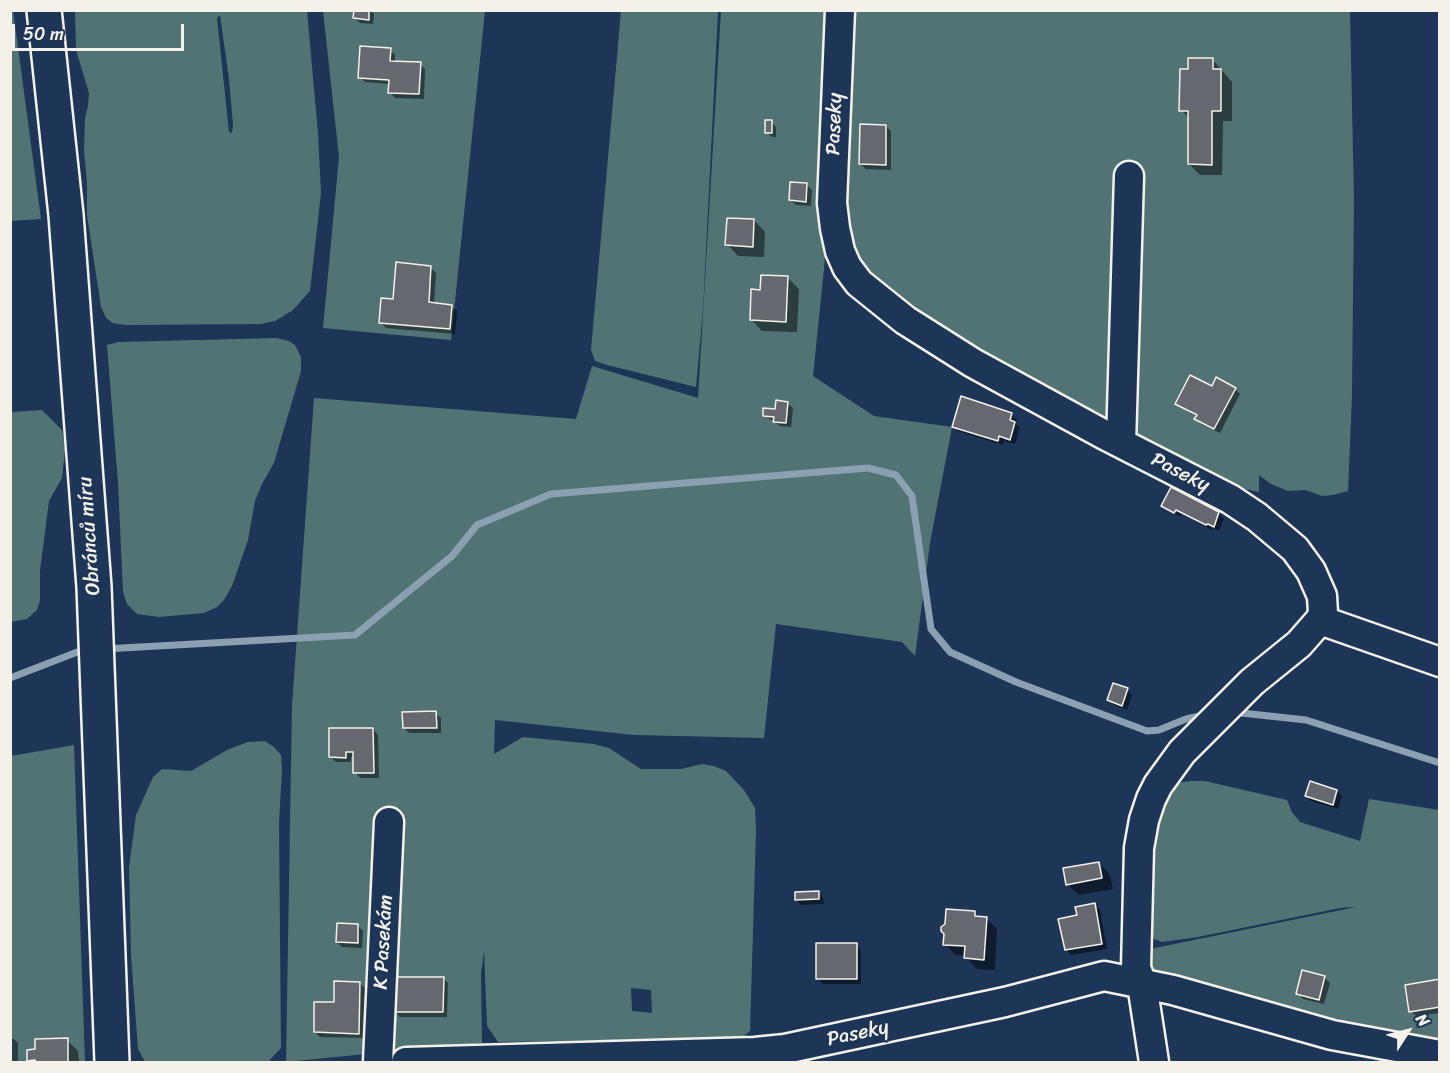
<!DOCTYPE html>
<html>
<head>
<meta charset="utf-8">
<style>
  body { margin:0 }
  #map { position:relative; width:1450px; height:1073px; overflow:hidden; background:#1d3557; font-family:Sriracha,sans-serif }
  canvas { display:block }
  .frame { position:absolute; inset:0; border:12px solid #f4f1e8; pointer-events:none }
  .north { position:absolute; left:1378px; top:1001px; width:60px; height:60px; -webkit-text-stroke:4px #1d3557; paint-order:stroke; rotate:54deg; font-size:16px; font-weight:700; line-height:24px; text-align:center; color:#f4f1e8 }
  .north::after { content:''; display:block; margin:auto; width:21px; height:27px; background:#f4f1e8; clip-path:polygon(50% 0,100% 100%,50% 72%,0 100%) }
  .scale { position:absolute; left:12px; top:24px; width:172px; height:27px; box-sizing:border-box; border:3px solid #f4f1e8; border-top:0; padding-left:8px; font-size:18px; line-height:21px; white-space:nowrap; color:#f4f1e8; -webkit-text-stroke:4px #1d3557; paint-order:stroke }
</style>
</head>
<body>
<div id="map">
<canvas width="1450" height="1073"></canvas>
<div class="frame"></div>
<div class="north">N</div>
<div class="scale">50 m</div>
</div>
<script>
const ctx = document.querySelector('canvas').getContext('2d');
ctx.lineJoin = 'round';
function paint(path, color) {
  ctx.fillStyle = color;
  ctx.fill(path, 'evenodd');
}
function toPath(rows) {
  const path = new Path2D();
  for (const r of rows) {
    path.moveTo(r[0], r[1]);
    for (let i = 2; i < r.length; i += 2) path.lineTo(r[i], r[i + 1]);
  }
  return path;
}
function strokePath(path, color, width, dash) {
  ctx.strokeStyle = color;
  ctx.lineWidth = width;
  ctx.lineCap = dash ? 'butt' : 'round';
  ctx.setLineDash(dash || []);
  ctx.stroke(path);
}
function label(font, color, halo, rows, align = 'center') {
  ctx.font = font + ' Sriracha,sans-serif';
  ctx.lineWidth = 5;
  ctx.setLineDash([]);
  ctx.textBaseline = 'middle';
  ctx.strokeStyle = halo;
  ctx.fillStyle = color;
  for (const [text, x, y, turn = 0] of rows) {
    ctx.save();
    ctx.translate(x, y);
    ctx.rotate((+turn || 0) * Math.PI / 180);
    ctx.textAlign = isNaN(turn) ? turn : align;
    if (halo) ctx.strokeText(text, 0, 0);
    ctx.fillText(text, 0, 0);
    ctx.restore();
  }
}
const green = toPath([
  [13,10,41,219,11,221,10,11],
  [75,11,307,11,318,133,321,193,310,291,293,310,275,321,261,324,125,325,113,323,106,318,101,307,87,215,87,183,84,151,85,118,88,106,89,93,76,50],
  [220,15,229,79,233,125,232,133,229,132,217,18],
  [323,11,485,11,451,340,323,328,339,157],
  [621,11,718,11,703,310,696,387,607,365,595,361,591,350],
  [721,11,827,11,827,239,813,376,874,416,952,427,930,543,915,656,902,642,776,624,764,738,634,735,495,720,494,754,523,737,594,744,609,748,641,769,681,769,702,764,714,766,726,771,744,790,755,808,756,830,750,1031,741,1038,498,1042,487,1026,484,951,481,974,482,1043,393,1053,395,1012,394,977,376,1053,286,1062,292,705,314,398,576,419,592,366,698,398],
  [631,988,651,990,652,1013,632,1011],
  [848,11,1350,11,1354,201,1352,396,1348,491,1333,495,1322,496,1305,490,1288,491,1271,484,1259,475,1259,492,1230,486,1113,429,887,296,852,250,842,168],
  [277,338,289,341,295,345,301,357,301,371,274,463,262,484,255,501,248,540,232,586,224,600,217,607,204,613,159,617,137,614,127,604,123,592,118,483,107,345,118,342],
  [42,410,62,430,65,450,62,478,49,501,40,571,40,600,37,610,27,619,11,622,11,412],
  [265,741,274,747,281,755,282,769,279,823,281,1048,268,1062,145,1062,138,1049,131,955,129,867,136,815,153,777,162,769,191,771,227,750,248,742],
  [74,745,85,1062,11,1062,11,756],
  [1191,781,1205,781,1287,800,1292,812,1300,822,1360,841,1369,799,1439,810,1439,1041,1332,1025,1146,968,1150,949,1356,907,1340,908,1198,937,1162,942,1149,937,1146,887,1158,807,1176,783]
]);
const shadow = toPath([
  [355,10,371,10,374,14,373,24,360,23,355,18],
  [390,49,395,55,395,63,420,64,425,69,424,99,395,98,390,92,390,84,365,82,360,77],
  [1212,59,1232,82,1232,121,1223,121,1222,175,1200,175,1189,164,1189,118,1181,110,1189,71],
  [771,122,776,127,776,137,772,137,766,132],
  [886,126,891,131,891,170,866,169,860,164],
  [806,184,812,190,811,206,796,205,790,199],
  [754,220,765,232,764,257,738,256,727,244],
  [430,267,436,273,434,304,451,306,457,311,455,334,386,328,381,322,394,301],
  [788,278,799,289,797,332,762,331,751,319,762,291],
  [1212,388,1235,389,1240,394,1220,433,1201,424,1196,419,1197,417,1182,408,1177,403],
  [962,398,1012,415,1017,420,1016,424,1020,428,1015,444,1004,441,1003,445,958,431,953,426],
  [787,403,793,408,791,427,780,426,764,415,777,410],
  [1163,506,1218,513,1224,519,1219,531,1213,528,1212,530,1182,514,1180,517],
  [1127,690,1132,695,1127,710,1114,705,1108,700],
  [435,713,441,718,441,733,409,733,404,728],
  [373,729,378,735,379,778,360,778,355,772,354,757,351,757,351,762,336,762,331,757],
  [1337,791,1342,796,1338,809,1311,801,1306,796],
  [1099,863,1110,875,1113,889,1079,895,1067,884],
  [818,892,823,898,824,904,801,905,796,900],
  [1094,905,1100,910,1107,949,1071,955,1066,949,1079,916],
  [974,913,979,917,986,918,997,929,995,970,977,969,965,956,956,955,944,944],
  [358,926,363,931,362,948,342,947,337,942],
  [856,945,861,950,861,984,823,984,817,978],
  [1324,977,1330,983,1324,1004,1303,999,1298,993],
  [443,978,448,983,447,1017,400,1017,395,1012],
  [1440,981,1440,1013,1416,1016,1411,1011],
  [360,983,365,988,364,1038,320,1037,315,1032,335,1004],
  [10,1036,18,1043,18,1062,10,1062],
  [67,1040,78,1051,79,1062,31,1062,29,1060]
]);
const stream = toPath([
  [104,649,355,635,452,556,477,525,551,494,868,468,896,475,912,496,931,629,950,652,1016,682,1147,731,1159,730,1186,719,1204,715],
  [10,678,80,651,87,650],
  [1232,712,1306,720,1440,763]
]);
const building = toPath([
  [354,10,369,10,369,20,353,18,354,10],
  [360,46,391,48,390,61,421,62,419,94,388,93,389,80,358,78,360,46],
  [1188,58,1213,58,1213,69,1221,69,1221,111,1212,111,1212,165,1188,164,1188,111,1179,111,1180,69,1188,69,1188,58],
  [765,120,772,120,772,133,765,133,765,120],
  [860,124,886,125,886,165,859,164,860,124],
  [790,182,807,183,806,202,789,200,790,182],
  [727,218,754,219,753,247,725,245,727,218],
  [396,262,431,266,429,302,452,305,450,329,379,323,381,298,393,299,396,262],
  [761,275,788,276,786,322,750,320,751,289,760,290,761,275],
  [1190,375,1212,386,1216,377,1236,388,1214,429,1194,419,1197,415,1175,404,1190,375],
  [961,396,1012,413,1010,420,1015,422,1010,440,999,436,998,441,952,427,961,396],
  [776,400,788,402,786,423,773,422,774,417,763,416,763,408,775,409,776,400],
  [1171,487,1219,512,1214,527,1208,524,1206,525,1176,510,1174,513,1161,506,1171,487],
  [1113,683,1128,688,1122,706,1107,700,1113,683],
  [436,711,437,728,403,728,402,712,436,711],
  [329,728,373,728,374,773,353,773,353,752,346,752,346,758,329,757,329,728],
  [1310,781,1337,790,1333,805,1305,796,1310,781],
  [1099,862,1102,878,1066,885,1063,868,1099,862],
  [819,891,819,899,795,900,795,892,819,891],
  [1095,903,1102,944,1065,950,1058,919,1077,915,1075,907,1095,903],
  [946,909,975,911,975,916,987,917,984,960,964,958,965,946,943,945,944,934,941,931,941,927,945,924,946,909],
  [337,923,358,924,358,943,336,942,337,923],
  [816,943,857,943,857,979,816,979,816,943],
  [1302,970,1325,976,1319,1000,1296,994,1302,970],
  [394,977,444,977,443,1012,393,1012,394,977],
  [1440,979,1440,1007,1409,1012,1405,985,1440,979],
  [334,981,360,982,359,1034,314,1032,314,1002,334,1002,334,981],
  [68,1038,68,1062,35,1062,35,1060,27,1061,27,1050,35,1049,35,1039,68,1038]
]);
const minor = toPath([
  [840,10,832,203,835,228,840,251,847,267,859,283,905,320,973,363,1103,434,1230,499,1257,517,1295,549,1311,571,1322,596,1323,613,1320,620,1299,644,1252,682,1182,752,1158,785,1151,799,1144,820,1139,848,1136,968,1142,984,1154,1062],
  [1121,443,1129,176],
  [1320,620,1440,662],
  [378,1062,389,822],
  [406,1062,755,1052,785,1049,1005,1002,1104,976,1173,990,1332,1035,1440,1055]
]);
const major = toPath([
  [44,10,66,215,94,587,112,1062]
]);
const streetNames = [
  ["Paseky",835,124,-88],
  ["Paseky",1180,473,27],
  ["Obránců míru",90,536,-94],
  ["K Pasekám",384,942,-87],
  ["Paseky",858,1034,-12]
];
paint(green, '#517374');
paint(shadow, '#0007');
strokePath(stream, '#8ba0b1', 7);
paint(building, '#666870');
strokePath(building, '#f4f1e8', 1.5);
strokePath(minor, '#f4f1e8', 33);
strokePath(major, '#f4f1e8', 38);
strokePath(minor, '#1d3557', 28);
strokePath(major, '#1d3557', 33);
label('20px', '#f4f1e8', '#1d3557', streetNames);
</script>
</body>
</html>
